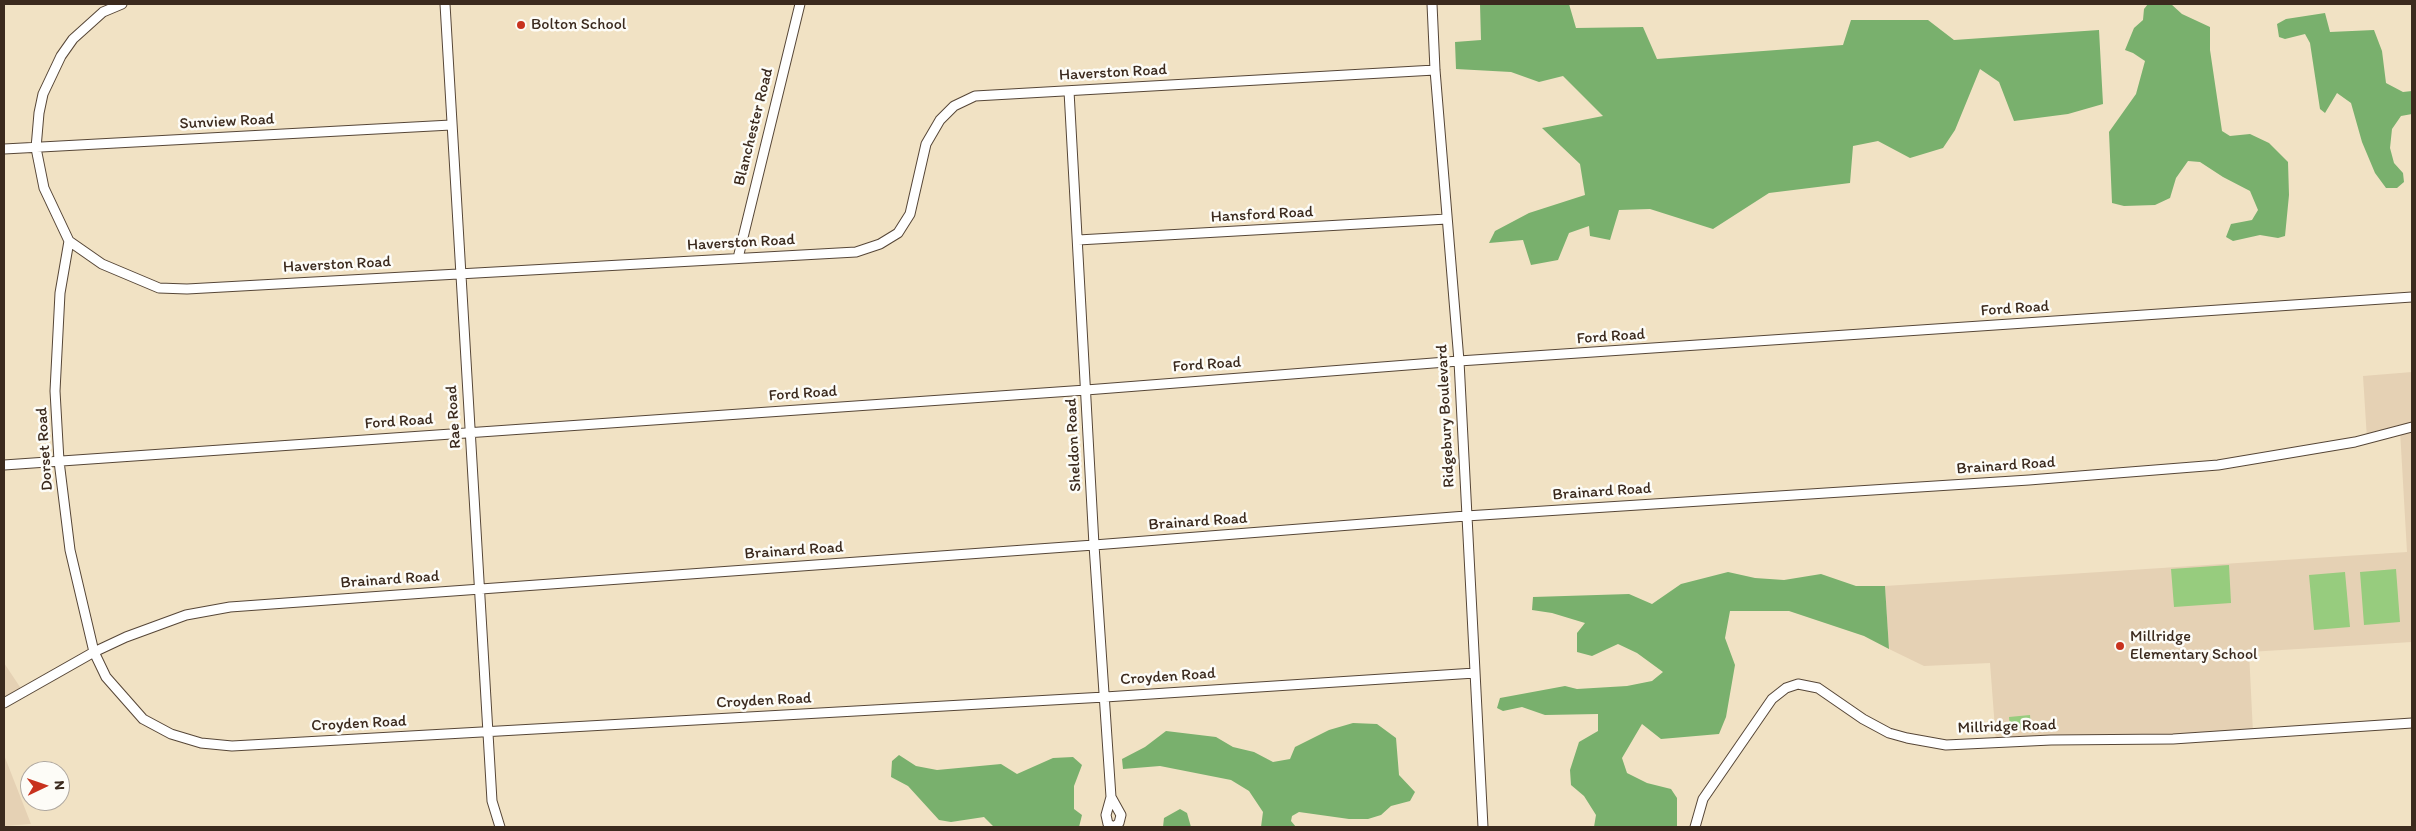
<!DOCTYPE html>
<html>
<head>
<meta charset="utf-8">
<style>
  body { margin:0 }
  #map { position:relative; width:2416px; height:831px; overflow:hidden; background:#f1e2c4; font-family:Itim,sans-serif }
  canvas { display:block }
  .frame { position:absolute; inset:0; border:5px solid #3b2a1e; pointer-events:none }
  .north { position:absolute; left:20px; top:761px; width:50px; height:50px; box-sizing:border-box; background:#fdfcf7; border:1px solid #afa8a0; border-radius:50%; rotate:87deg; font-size:14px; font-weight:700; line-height:20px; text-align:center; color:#3b2a1e }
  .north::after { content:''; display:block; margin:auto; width:18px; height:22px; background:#c8321e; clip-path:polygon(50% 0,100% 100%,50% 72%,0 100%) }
</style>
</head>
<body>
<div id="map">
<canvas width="2416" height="831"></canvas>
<div class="frame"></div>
<div class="north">N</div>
</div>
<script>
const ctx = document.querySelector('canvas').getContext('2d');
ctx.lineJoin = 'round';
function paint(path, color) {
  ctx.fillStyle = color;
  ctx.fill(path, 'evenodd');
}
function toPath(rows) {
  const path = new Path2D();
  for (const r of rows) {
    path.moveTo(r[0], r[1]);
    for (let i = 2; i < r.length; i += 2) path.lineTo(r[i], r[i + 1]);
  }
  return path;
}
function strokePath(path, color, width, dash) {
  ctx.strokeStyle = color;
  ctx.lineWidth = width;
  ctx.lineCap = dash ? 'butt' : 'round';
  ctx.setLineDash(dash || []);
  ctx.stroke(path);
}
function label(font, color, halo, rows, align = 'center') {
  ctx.font = font + ' Itim,sans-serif';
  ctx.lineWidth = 5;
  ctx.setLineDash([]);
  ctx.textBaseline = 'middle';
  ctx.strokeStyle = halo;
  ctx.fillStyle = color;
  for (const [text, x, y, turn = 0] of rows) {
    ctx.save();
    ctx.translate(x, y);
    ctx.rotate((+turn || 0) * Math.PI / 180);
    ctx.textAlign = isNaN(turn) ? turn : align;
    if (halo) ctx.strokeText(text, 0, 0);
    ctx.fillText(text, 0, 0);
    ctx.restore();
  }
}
const built = toPath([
  [2412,372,2412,642,2249,652,2253,733,1996,742,1990,663,1924,666,1889,649,1885,586,2407,552,2400,430,2367,439,2363,376],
  [4,663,24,693,4,703],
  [4,755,31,824,4,826]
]);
const green = toPath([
  [2229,565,2231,603,2174,607,2171,569],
  [2396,569,2400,622,2364,625,2360,572],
  [2345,572,2350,627,2314,630,2309,575],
  [2030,715,2031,728,2010,729,2009,717]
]);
const forest = toPath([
  [1480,4,1569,4,1576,28,1643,27,1657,59,1843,45,1851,20,1928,20,1954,40,2099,30,2103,104,2068,114,2014,121,1999,82,1980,69,1955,130,1943,148,1910,158,1878,141,1853,146,1850,183,1769,193,1713,229,1650,209,1619,210,1610,240,1590,236,1589,226,1569,233,1558,260,1531,265,1523,240,1489,243,1495,231,1529,213,1585,195,1580,164,1542,128,1603,116,1563,76,1539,82,1511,72,1456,69,1455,42,1481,40],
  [2148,4,2171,4,2182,14,2210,27,2210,50,2222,131,2230,136,2250,134,2269,143,2288,162,2289,195,2285,236,2278,238,2260,235,2233,241,2226,237,2231,224,2252,220,2258,210,2250,191,2223,177,2200,162,2188,161,2176,178,2170,198,2155,205,2124,206,2112,203,2109,132,2136,94,2145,61,2133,53,2125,50,2134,28,2143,20,2144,9],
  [2325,13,2330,32,2374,30,2382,51,2386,83,2403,92,2412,91,2412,114,2401,116,2392,129,2390,148,2394,163,2403,173,2404,182,2397,188,2386,188,2375,173,2362,142,2351,103,2337,93,2325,113,2320,109,2310,43,2305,34,2285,39,2279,37,2277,24,2286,19],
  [1728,572,1755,578,1784,580,1821,574,1856,586,1885,586,1889,649,1864,636,1789,611,1730,611,1725,638,1735,665,1726,717,1719,734,1661,739,1642,724,1622,758,1627,773,1647,783,1671,789,1677,798,1677,827,1594,827,1596,815,1584,796,1571,785,1570,770,1579,742,1598,731,1598,714,1545,715,1522,707,1503,711,1497,708,1500,698,1565,686,1577,689,1627,686,1652,681,1663,672,1637,653,1618,644,1592,656,1577,652,1577,633,1585,623,1552,613,1532,610,1533,597,1629,594,1652,604,1681,584],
  [1353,723,1377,724,1396,738,1399,775,1415,792,1410,801,1391,806,1381,815,1368,819,1349,819,1299,812,1292,816,1291,821,1296,827,1261,827,1263,812,1249,791,1231,780,1160,766,1123,769,1122,759,1145,747,1166,731,1216,737,1233,747,1254,752,1273,762,1290,759,1295,747,1329,730],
  [899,755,916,766,937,770,1001,764,1017,774,1053,758,1073,757,1082,765,1074,786,1074,809,1082,815,1079,827,994,827,984,817,951,822,939,820,908,786,891,777,892,761],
  [1180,809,1187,813,1191,827,1163,827,1164,818]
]);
const minor = toPath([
  [122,4,103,12,73,39,61,56,43,94,39,113,36,148,44,188,69,241,102,264,159,288,187,289,856,252,880,244,898,233,910,214,926,144,940,120,954,106,975,96,1435,70],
  [445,4,492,801,500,827],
  [1432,4,1435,70,1459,361,1483,827],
  [1069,91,1094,545,1111,797,1106,815,1108,824,1114,827,1119,823,1121,815,1111,797],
  [4,149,451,125],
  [1078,240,1447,219],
  [69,241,60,293,55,391,59,461,70,550,94,652,106,677,143,719,171,734,201,743,232,746,1105,697,1475,673],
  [738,258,800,4],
  [4,465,1086,390,1459,361,2412,297],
  [4,703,94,652,126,637,186,615,230,607,1094,545,1466,516,2029,480,2218,465,2355,442,2412,427],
  [1695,827,1703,799,1772,699,1786,688,1798,684,1818,688,1863,719,1889,733,1907,738,1946,745,2051,740,2173,739,2412,723]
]);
const markers = [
  [521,25,5,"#c8321e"],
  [2120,646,5,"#c8321e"]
];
const poiNames = [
  ["Bolton School",531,25],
  ["Millridge",2130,637],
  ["Elementary School",2130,655]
];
const streetNames = [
  ["Haverston Road",1113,73,-3],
  ["Sunview Road",227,122,-3],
  ["Blanchester Road",754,127,-76],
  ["Hansford Road",1262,215,-3],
  ["Haverston Road",741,243,-3],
  ["Haverston Road",337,265,-3],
  ["Ford Road",2015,309,-4],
  ["Ford Road",1611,337,-4],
  ["Ford Road",1207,365,-4],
  ["Ford Road",803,394,-4],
  ["Ridgebury Boulevard",1446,416,-93],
  ["Rae Road",454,417,-94],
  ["Ford Road",399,422,-4],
  ["Sheldon Road",1074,445,-93],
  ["Dorset Road",45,449,-94],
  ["Brainard Road",2006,466,-4],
  ["Brainard Road",1602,492,-4],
  ["Brainard Road",1198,522,-4],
  ["Brainard Road",794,551,-4],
  ["Brainard Road",390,580,-4],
  ["Croyden Road",1168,677,-4],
  ["Croyden Road",764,701,-3],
  ["Croyden Road",359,724,-3],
  ["Millridge Road",2007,727,-2]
];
paint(built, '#e5d1b4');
paint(green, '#97cc7e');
paint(forest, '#79b06d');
strokePath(minor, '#564637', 11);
strokePath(minor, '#fff', 9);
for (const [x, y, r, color] of markers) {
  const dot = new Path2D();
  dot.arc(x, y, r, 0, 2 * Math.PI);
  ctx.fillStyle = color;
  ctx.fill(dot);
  strokePath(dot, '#fdfcf7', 2);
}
label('16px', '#3b2a1e', '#fdfcf7', poiNames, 'left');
label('16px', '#3b2a1e', '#fdfcf7', streetNames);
</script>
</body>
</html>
